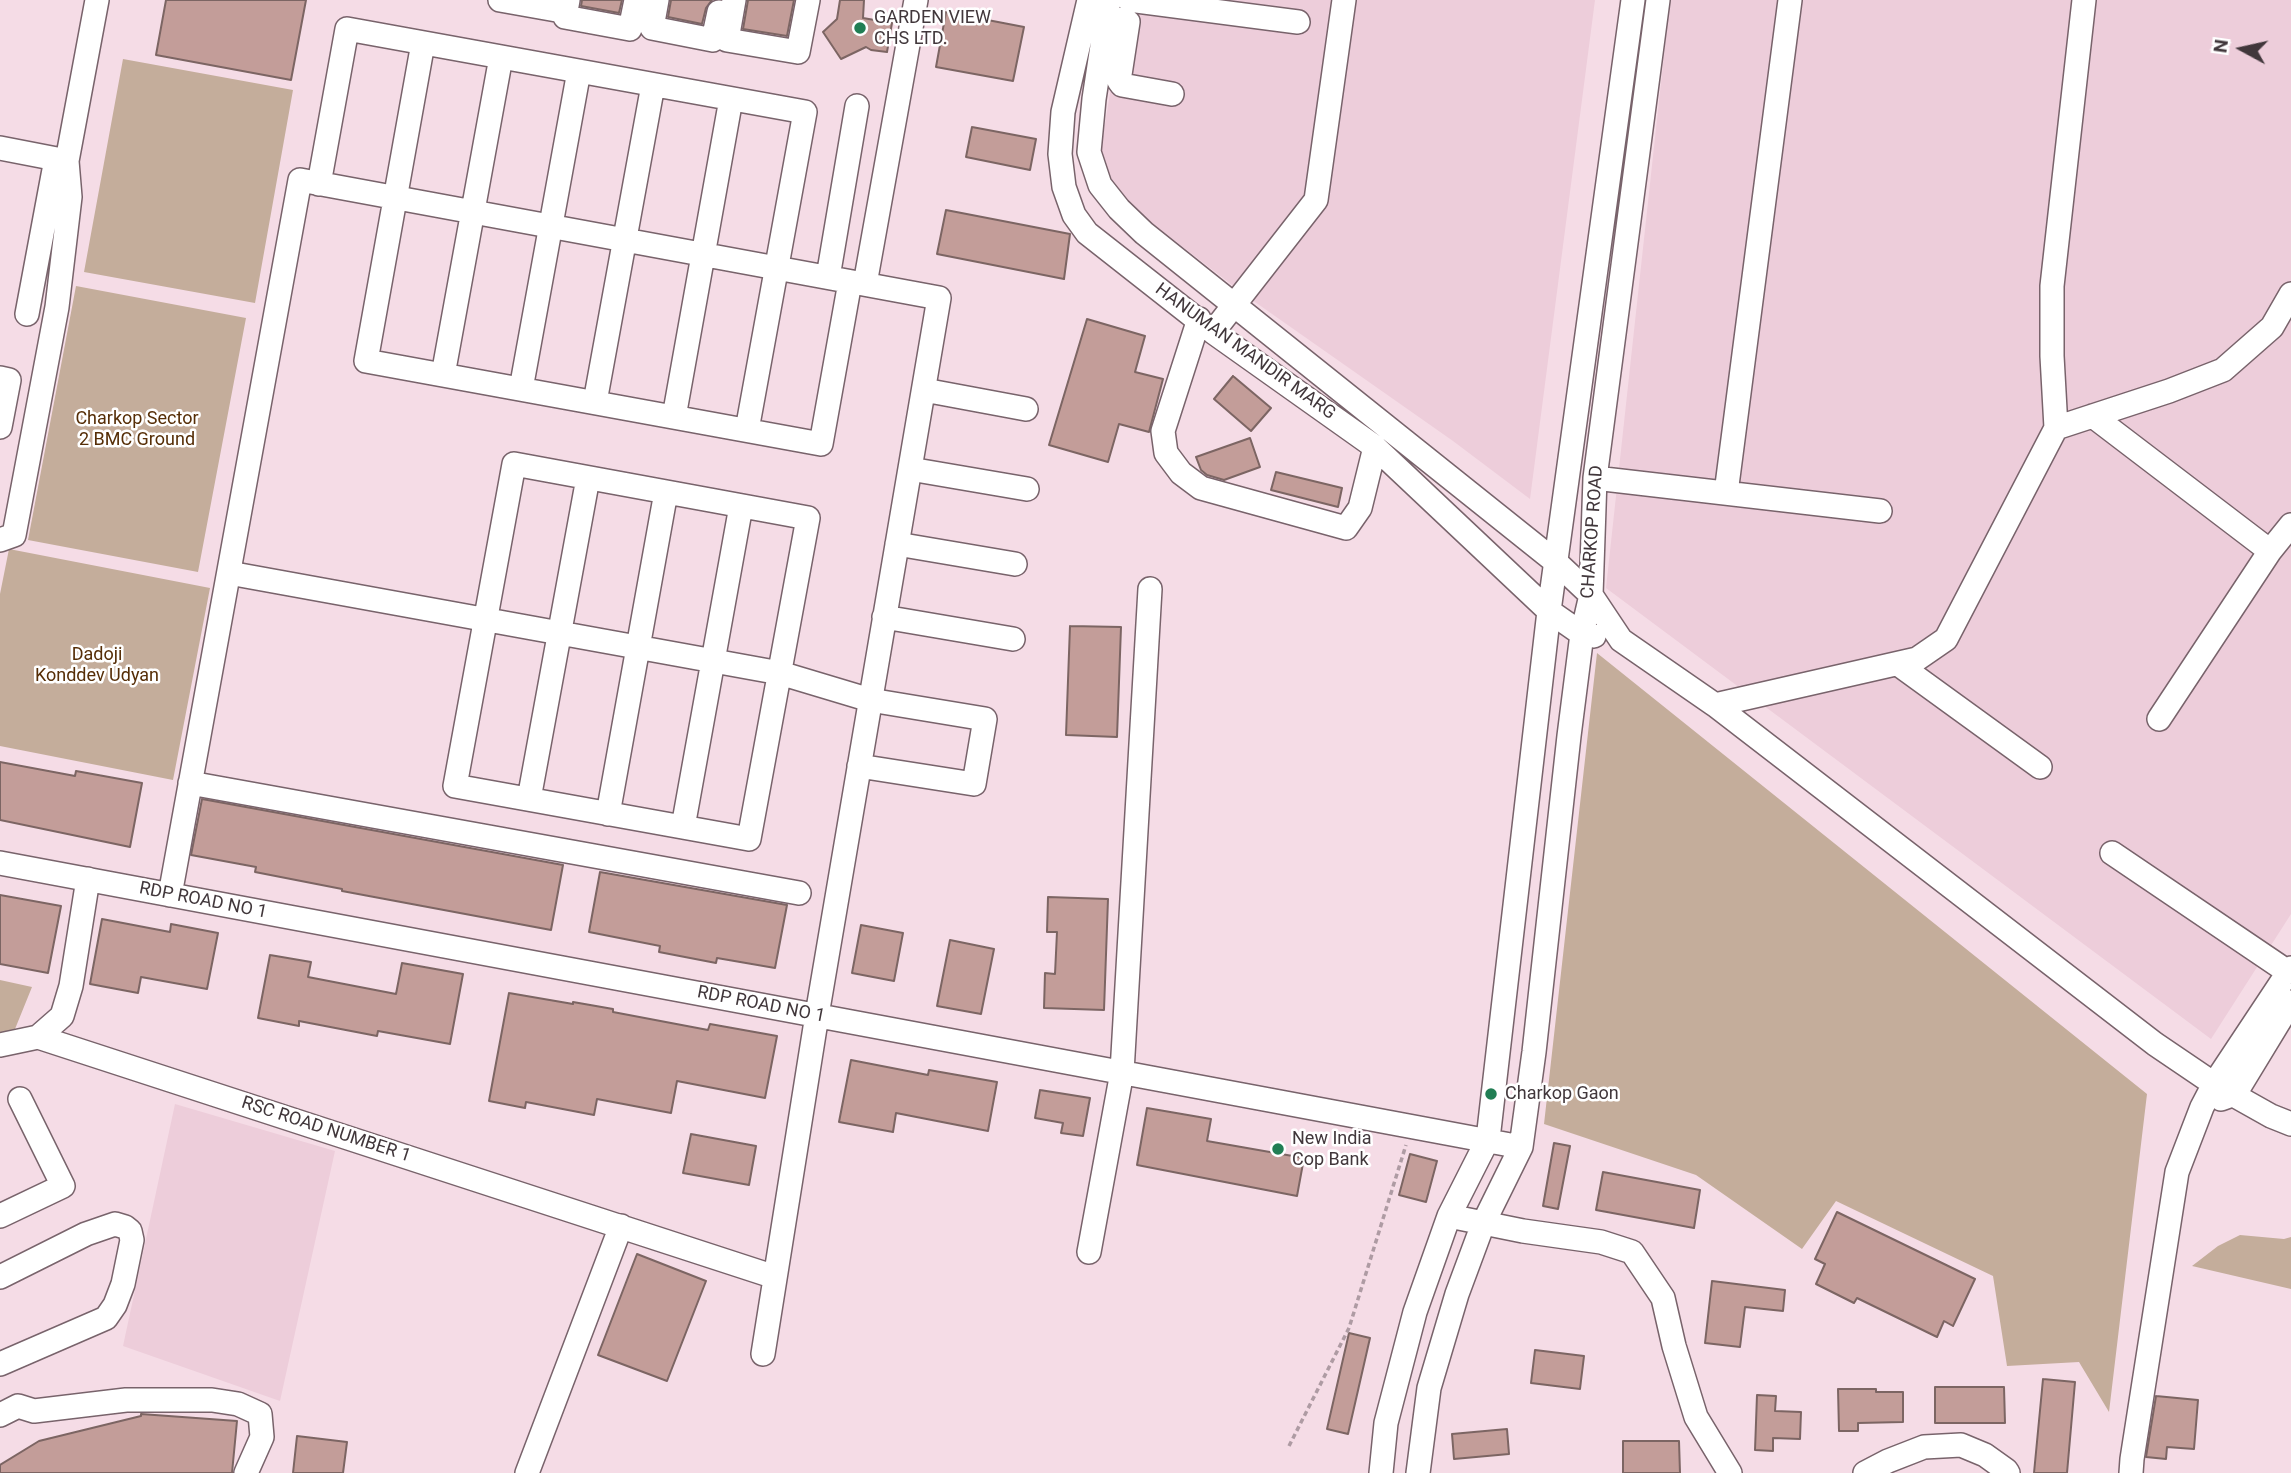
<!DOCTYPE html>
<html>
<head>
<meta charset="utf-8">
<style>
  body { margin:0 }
  #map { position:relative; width:2291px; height:1473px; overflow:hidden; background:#f5dce6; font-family:Roboto,sans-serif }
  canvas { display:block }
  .north { position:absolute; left:2207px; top:14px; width:70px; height:70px; -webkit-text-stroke:5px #fff; paint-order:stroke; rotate:278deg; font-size:19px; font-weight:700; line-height:28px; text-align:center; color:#41373b }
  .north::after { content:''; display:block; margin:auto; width:24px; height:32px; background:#41373b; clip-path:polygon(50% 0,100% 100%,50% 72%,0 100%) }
</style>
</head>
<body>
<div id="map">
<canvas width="2291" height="1473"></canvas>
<div class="north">N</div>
</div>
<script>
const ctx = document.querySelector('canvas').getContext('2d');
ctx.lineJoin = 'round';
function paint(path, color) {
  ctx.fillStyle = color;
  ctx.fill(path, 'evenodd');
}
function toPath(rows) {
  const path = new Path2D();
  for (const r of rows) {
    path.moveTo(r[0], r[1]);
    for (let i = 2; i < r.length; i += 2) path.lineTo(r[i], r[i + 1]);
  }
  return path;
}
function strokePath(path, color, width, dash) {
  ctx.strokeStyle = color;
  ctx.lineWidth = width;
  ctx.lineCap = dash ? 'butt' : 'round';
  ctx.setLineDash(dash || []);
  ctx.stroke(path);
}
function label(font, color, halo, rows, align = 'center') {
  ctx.font = font + ' Roboto,sans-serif';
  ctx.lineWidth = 5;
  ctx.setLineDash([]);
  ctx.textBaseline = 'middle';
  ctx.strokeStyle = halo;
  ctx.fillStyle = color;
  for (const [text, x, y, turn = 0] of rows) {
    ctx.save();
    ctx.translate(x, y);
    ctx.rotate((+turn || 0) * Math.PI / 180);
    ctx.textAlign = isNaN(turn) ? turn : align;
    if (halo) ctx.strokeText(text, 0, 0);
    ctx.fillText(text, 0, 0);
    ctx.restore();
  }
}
const built = toPath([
  [1125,0,1595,0,1530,499,1453,441,1245,295,1096,180],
  [1670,0,2291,0,2291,914,2211,1039,1606,588],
  [175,1104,335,1151,280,1401,123,1346]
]);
const green = toPath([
  [123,59,293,90,255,303,84,272],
  [76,286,246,318,198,572,28,540],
  [9,549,210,588,173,780,0,746,0,594],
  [1597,653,2147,1094,2109,1412,2079,1362,2007,1366,1993,1276,1836,1201,1802,1249,1696,1175,1544,1124],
  [0,980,32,987,15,1029,0,1037],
  [2240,1235,2284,1239,2291,1237,2291,1289,2192,1266,2218,1246]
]);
const building = toPath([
  [166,0,306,0,291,80,156,55,166,0],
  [582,0,622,0,619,13,581,6,582,0],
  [671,0,712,0,706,8,702,24,668,17,671,0],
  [748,0,794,0,787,36,743,29,748,0],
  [840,0,864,0,863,18,892,23,887,52,871,50,866,47,841,59,823,32,837,19,840,0],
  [946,12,1024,27,1013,81,936,67,946,12],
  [972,127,1036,139,1030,170,966,157,972,127],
  [946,210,1070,234,1064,279,937,254,946,210],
  [1087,319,1145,336,1135,372,1163,379,1149,432,1119,424,1108,462,1049,445,1087,319],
  [1233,376,1271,408,1251,431,1214,399,1233,376],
  [1250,438,1260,467,1224,480,1207,475,1201,470,1196,457,1250,438],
  [1276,472,1342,488,1338,507,1271,490,1276,472],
  [1070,626,1121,627,1117,737,1066,735,1070,626],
  [0,762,75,776,76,771,142,783,130,847,0,820,0,762],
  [202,799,563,865,551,930,342,891,342,889,255,872,256,867,191,855,202,799],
  [600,872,787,905,775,968,717,958,716,963,659,952,660,946,589,932,600,872],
  [0,895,61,906,48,973,0,964,0,895],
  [1048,897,1108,899,1104,1010,1044,1008,1045,973,1055,974,1057,932,1047,932,1048,897],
  [102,919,170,932,171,924,218,933,207,989,141,977,138,993,90,984,102,919],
  [861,925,903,933,894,981,852,973,861,925],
  [950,940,994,949,981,1014,937,1006,950,940],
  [270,955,311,962,308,977,396,994,402,963,463,974,450,1044,378,1031,377,1036,299,1021,299,1026,258,1018,270,955],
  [509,993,573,1004,573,1002,613,1009,613,1012,708,1030,710,1024,777,1036,765,1098,677,1081,671,1113,597,1099,594,1115,526,1102,525,1108,489,1101,509,993],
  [851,1060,928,1075,929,1070,997,1082,988,1131,896,1113,893,1132,839,1122,851,1060],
  [1040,1090,1090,1098,1083,1136,1061,1133,1063,1123,1035,1118,1040,1090],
  [1147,1108,1211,1119,1207,1141,1304,1158,1297,1196,1137,1165,1147,1108],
  [691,1134,756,1146,749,1185,683,1173,691,1134],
  [1554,1143,1570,1146,1558,1209,1543,1206,1554,1143],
  [1410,1154,1437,1161,1426,1202,1399,1195,1410,1154],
  [1603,1172,1700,1190,1694,1228,1596,1210,1603,1172],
  [1837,1212,1975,1279,1953,1326,1944,1321,1937,1337,1857,1298,1854,1303,1816,1284,1825,1264,1815,1259,1837,1212],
  [637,1254,706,1281,667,1381,598,1355,637,1254],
  [1712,1281,1785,1290,1783,1311,1745,1307,1740,1347,1705,1343,1712,1281],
  [1349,1333,1370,1338,1348,1434,1327,1429,1349,1333],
  [1535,1350,1584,1356,1580,1389,1531,1383,1535,1350],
  [2043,1379,2075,1382,2067,1473,2034,1473,2043,1379],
  [1935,1387,2004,1387,2005,1423,1935,1423,1935,1387],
  [1838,1389,1876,1389,1876,1392,1903,1392,1903,1422,1858,1423,1858,1431,1839,1431,1838,1389],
  [1757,1395,1776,1396,1775,1411,1801,1412,1800,1439,1773,1438,1773,1451,1755,1450,1757,1395],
  [2156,1396,2198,1400,2194,1449,2167,1447,2166,1459,2146,1457,2156,1396],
  [141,1414,237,1421,232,1473,0,1473,0,1465,39,1441,141,1416,141,1414],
  [1507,1429,1509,1454,1454,1459,1452,1434,1507,1429],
  [297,1436,347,1442,343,1473,293,1473,297,1436],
  [1623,1441,1679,1441,1680,1473,1623,1473,1623,1441]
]);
const path = toPath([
  [1289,1446,1349,1328,1406,1145]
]);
const minor = toPath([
  [500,0,562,11,564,0],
  [568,0,565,17,630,29,636,0],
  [657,0,652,28,713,40,719,12],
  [734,0,727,40,798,52,808,0],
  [1089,0,1063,112,1060,154,1064,187,1074,215,1087,233,1213,332,1375,447,1549,611,1582,634,1594,636],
  [1109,0,1094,99,1089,152,1100,185,1119,209,1144,233,1557,563,1591,595,1621,640,1715,705,2155,1044,2214,1084,2271,1116,2291,1124],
  [1129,0,1298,22],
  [1106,18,1125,20,1128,22,1119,81,1122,85,1172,94],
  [423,43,366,361,821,444,850,282],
  [0,148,67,161],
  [319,184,347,29,805,112,747,430],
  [828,277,857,106],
  [865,284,916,0],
  [27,314,56,159],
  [1199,319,1163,431,1166,453,1181,473,1201,488,1346,528,1360,508,1375,447],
  [1213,332,1316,200,1344,0],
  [443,375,501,57],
  [0,378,9,380,0,427],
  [521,389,579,71],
  [924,390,1026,409],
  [595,402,653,85],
  [2093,416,2270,551,2159,719],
  [674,417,731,99],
  [2056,428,2169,391,2223,370,2272,327,2291,294],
  [514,464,808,518,749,839,455,786,514,464],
  [910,469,1027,489],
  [1595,478,1880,511],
  [1726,493,1790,0],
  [0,540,14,535,57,307,70,197,67,161,97,0],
  [897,544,1015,564],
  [2270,551,2291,525],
  [229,573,780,673,870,700,985,719,974,784,859,766],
  [884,617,1013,639],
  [1898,664,2040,767],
  [1715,705,1917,659,1946,639,2056,428,2052,356,2052,286,2084,0],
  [190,783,799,893],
  [529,799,588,478],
  [608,814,666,492],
  [683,827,741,506],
  [2112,853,2288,972],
  [0,863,1521,1147],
  [170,895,300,180,939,298,817,1015,763,1354],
  [38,1037,775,1277],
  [0,1045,38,1037,62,1016,71,986,88,879],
  [2221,1099,2235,1094,2291,1002],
  [0,1216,63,1186,20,1099],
  [1449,1216,1523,1231,1601,1242,1632,1252,1663,1298,1674,1346,1696,1417,1730,1473],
  [1089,1252,1122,1072,1150,589],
  [0,1277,86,1234,115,1224,125,1227,130,1231,132,1240,123,1284,115,1305,106,1318,0,1364],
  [0,1415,18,1406,34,1411,126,1400,212,1400,238,1404,260,1414,262,1437,246,1473],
  [527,1473,621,1226],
  [1381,1473,1386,1423,1415,1312,1449,1216,1488,1139,1549,611,1633,0],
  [1418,1473,1429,1388,1457,1294,1483,1224,1521,1147,1534,1052,1569,736,1582,634,1591,595,1595,478,1658,0],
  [1865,1473,1888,1461,1924,1447,1961,1445,1985,1455,2006,1470,2008,1473],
  [2131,1473,2132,1459,2177,1172,2202,1107,2214,1084,2291,968]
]);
const markers = [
  [860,28,7,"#217e54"],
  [1491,1094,7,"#217e54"],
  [1278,1149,7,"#217e54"]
];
const poiNames = [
  ["GARDEN VIEW",874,18],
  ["CHS LTD.",874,39],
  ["Charkop Gaon",1505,1094],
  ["New India",1292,1139],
  ["Cop Bank",1292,1160]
];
const streetNames = [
  ["HANUMAN MANDIR MARG",1245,352,36],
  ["CHARKOP ROAD",1593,532,-86],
  ["RDP ROAD NO 1",203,901,11],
  ["RDP ROAD NO 1",761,1005,11],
  ["RSC ROAD NUMBER 1",326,1130,18]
];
const parkNames = [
  ["Charkop Sector",137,419],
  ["2 BMC Ground",137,440],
  ["Dadoji",97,655],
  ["Konddev Udyan",97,676]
];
paint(built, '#edcdda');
paint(green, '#c4ad9b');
paint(building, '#c39d99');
strokePath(building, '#7c6563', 2);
strokePath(minor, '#78636b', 26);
strokePath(path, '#ae9ba3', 3.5, [5, 3.5]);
strokePath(minor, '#fff', 23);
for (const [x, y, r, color] of markers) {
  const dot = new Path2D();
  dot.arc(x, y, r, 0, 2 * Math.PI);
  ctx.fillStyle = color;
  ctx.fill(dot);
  strokePath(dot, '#fff', 2.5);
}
label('18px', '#41373b', '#fff', poiNames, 'left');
label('18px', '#41373b', '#fff', streetNames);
label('18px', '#562e07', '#fff', parkNames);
</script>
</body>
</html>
